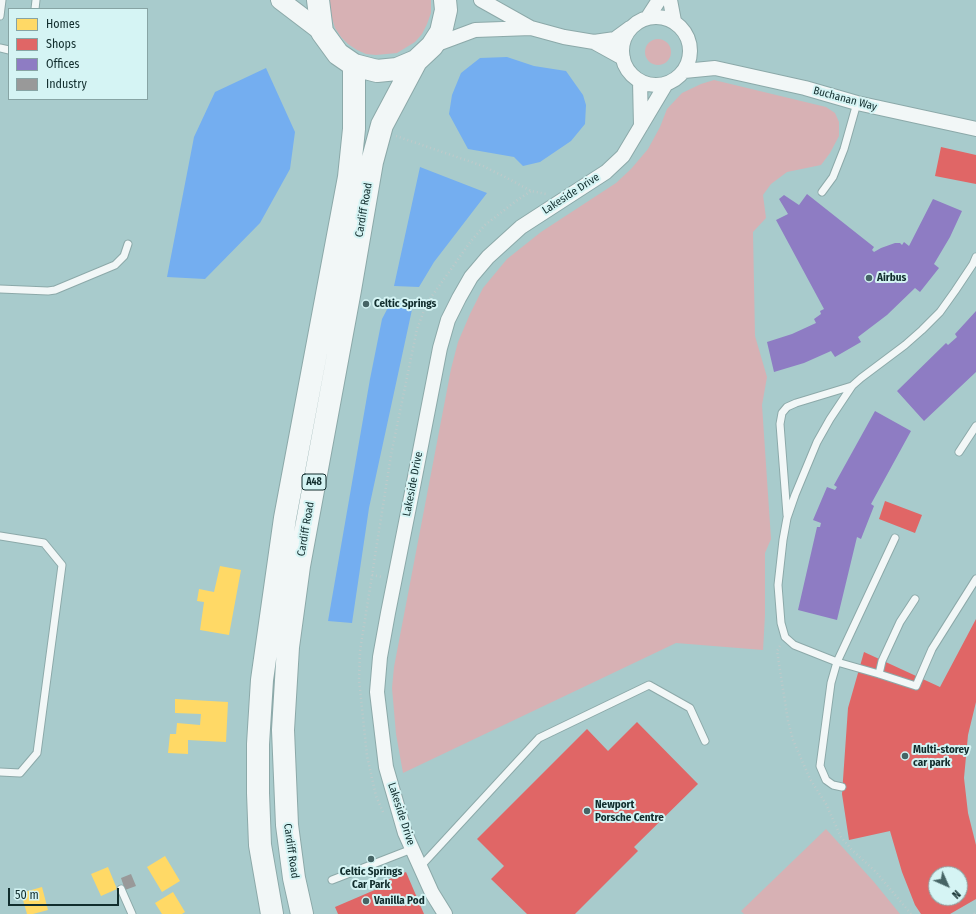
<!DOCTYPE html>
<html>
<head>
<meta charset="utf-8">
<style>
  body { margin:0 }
  #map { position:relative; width:976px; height:914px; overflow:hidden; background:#a8cbcc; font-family:"Fira Sans Condensed",sans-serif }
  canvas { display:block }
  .legend { position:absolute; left:8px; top:8px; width:140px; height:92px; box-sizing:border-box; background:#d5f4f4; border:1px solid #87a4a4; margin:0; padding:5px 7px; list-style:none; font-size:12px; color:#112d2d }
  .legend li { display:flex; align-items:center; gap:8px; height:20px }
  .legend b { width:20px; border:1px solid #87a4a4 }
  .north { position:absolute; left:928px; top:866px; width:40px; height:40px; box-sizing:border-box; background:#d5f4f4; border:1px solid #87a4a4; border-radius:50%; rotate:135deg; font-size:11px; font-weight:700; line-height:16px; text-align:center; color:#112d2d }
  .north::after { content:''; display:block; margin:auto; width:14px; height:18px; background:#466465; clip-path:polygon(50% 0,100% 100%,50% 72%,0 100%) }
  .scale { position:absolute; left:8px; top:888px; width:111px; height:18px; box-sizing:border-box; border:2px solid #112d2d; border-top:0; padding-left:5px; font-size:12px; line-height:14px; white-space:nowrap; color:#112d2d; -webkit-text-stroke:3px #d5f4f4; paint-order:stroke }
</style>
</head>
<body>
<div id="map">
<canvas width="976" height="914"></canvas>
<ul class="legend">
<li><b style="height:11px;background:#ffd966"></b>Homes</li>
<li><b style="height:11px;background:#e06666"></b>Shops</li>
<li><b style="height:11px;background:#8e7cc3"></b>Offices</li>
<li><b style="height:11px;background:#999"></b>Industry</li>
</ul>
<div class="north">N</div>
<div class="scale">50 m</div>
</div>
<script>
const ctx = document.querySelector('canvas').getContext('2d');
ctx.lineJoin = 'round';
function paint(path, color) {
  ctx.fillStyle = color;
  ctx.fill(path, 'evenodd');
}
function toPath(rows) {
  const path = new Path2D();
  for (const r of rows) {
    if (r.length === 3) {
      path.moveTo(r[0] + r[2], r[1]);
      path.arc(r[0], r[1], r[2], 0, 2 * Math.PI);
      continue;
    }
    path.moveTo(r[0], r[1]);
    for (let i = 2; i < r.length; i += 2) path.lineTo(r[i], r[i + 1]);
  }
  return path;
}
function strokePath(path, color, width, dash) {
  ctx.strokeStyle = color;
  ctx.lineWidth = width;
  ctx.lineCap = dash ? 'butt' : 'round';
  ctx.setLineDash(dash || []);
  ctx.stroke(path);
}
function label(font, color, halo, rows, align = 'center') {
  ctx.font = font + ' "Fira Sans Condensed",sans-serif';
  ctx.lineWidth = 4;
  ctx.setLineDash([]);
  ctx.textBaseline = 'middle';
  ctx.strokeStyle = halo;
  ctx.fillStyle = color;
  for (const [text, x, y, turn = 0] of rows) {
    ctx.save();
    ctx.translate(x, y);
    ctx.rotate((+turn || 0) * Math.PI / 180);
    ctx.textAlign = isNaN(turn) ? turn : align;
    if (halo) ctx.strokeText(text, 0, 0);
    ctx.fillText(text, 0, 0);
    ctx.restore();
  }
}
const green = toPath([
  [330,0,431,0,431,13,427,24,422,34,415,42,397,53,376,55,366,54,357,50,348,44,341,37,335,28,332,18,330,8],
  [658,52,13],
  [714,80,826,107,835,113,839,122,839,136,830,153,821,165,787,172,771,184,763,195,766,218,753,232,755,336,767,377,762,405,771,539,765,553,765,615,763,650,676,643,403,773,396,734,392,688,394,667,451,369,458,342,470,314,483,288,507,259,541,232,616,183,631,169,648,149,660,127,667,109,682,93,701,84],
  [826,829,874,882,900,914,744,914,741,911]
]);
const water = toPath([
  [507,57,534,66,566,71,583,95,586,105,585,124,571,141,540,162,523,166,514,157,468,149,449,114,452,95,461,73,480,58],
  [266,68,295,132,290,169,260,223,205,279,167,277,194,137,215,92],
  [420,167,487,193,434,262,419,287,394,286],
  [393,298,413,305,369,508,352,623,328,621,370,379,382,319]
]);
const homes = toPath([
  [220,566,241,570,229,635,200,630,204,602,197,601,199,589,214,592],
  [175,699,228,702,226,742,188,740,188,754,168,753,170,734,176,734,177,723,200,725,201,714,175,713],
  [165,856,180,881,162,892,147,867],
  [108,867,117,889,101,896,91,874],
  [42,887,48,910,33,914,27,914,21,893],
  [173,892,185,912,182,914,162,914,155,903]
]);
const shops = toPath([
  [941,147,976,155,976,184,935,176],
  [885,501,922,515,915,533,879,519],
  [976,619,976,702,968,735,964,778,968,813,976,845,976,899,950,914,921,914,915,905,902,872,890,831,849,840,842,794,848,708,864,652,940,687],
  [936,874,960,874,960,898,936,898],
  [637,722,698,784,634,847,638,851,575,914,527,914,491,879,504,866,477,839,587,729,608,751],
  [406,872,424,914,338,914,335,907,377,889,376,885]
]);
const offices = toPath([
  [807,194,874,247,872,250,874,252,881,248,895,243,900,243,902,245,904,242,909,246,933,199,962,211,950,237,934,264,939,268,920,292,915,288,887,315,858,337,861,342,835,357,831,351,804,363,774,372,767,342,792,334,816,323,814,319,821,314,820,311,824,309,776,220,788,214,779,199,784,195,799,205],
  [976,311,976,372,924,421,897,391,946,343,948,345,957,337,955,334],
  [875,411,911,431,871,504,874,506,861,539,857,537,837,620,798,610,817,527,820,527,821,523,813,520,827,487,835,490,837,487,834,485]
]);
const industry = toPath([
  [131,874,136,886,125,890,121,878]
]);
const path = toPath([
  [396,136,483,166,507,178,531,191,546,194],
  [372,575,382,577],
  [780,646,777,651,788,721,793,740,810,779,826,804,841,837,852,850,876,872,911,914],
  [383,812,376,796,367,756,359,679,360,651,391,455,417,329,427,303,471,241,485,225,516,201,531,191],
  [974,914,976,913]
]);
const service = toPath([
  [35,9,36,0],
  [0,16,2,0],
  [0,48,9,50],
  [822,192,833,177,844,149,857,103],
  [0,289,48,291,55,290,115,265,124,256,128,244],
  [959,452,976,426],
  [787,515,780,424,782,413,787,407,796,403,852,386],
  [0,536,44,543,62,565,37,753,20,773,0,772],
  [895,538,837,662,794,645,785,637,781,623,778,585,783,540,787,518,795,495,817,442,830,419,852,386,861,378,905,345,922,330,940,312,955,291,973,264,976,257],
  [879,674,882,661,900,622,915,599],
  [842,787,833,785,826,780,820,766,831,683,837,662,879,674,916,686,932,649,976,579],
  [420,867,539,738,649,685,690,708,705,741],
  [332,880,412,849],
  [121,889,132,914]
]);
const minor = toPath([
  [481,0,531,28,564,37,594,42,615,39,630,28],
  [670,0,674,21],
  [656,51,34],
  [648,17,659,0],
  [594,42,623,58],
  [432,46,475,30,531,28],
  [684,71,715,68,805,88,857,103,976,129],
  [640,81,641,126],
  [445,914,432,893,405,833,386,767,377,692,380,657,388,613,412,492,440,348,448,320,459,298,471,277,488,257,521,227,606,172,623,156,666,84]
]);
const tertiary = toPath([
  [280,0,322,32]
]);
const primary = toPath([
  [318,0,322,32,338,54,354,65,377,71,397,69,416,61,432,46,441,32,446,10,445,0],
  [272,914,260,845,258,793,258,744,262,680,285,518,349,177,354,129,354,65],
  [302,914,294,878,287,825,283,730,288,647,299,566,350,290,372,162,382,125,416,61]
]);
const markers = [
  [869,278,4,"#466465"],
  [366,304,4,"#466465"],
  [905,756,4,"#466465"],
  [587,811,4,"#466465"],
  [371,859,4,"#466465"],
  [366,901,4,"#466465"]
];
const shields = [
  [314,482,24]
];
const shieldNames = [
  ["A48",314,482]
];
const streetNames = [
  ["Buchanan Way",845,99,15],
  ["Lakeside Drive",571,194,-33],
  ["Cardiff Road",364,210,-80],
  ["Lakeside Drive",413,484,-79],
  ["Cardiff Road",306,529,-80],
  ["Lakeside Drive",401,814,72],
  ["Cardiff Road",291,851,82]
];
const poiNames = [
  ["Airbus",877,278],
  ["Celtic Springs",374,304],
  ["Multi-storey",913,750],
  ["car park",913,763],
  ["Newport",595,805],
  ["Porsche Centre",595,818],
  ["Celtic Springs",371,872,"center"],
  ["Car Park",371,885,"center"],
  ["Vanilla Pod",374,901]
];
paint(green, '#d7b1b4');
paint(water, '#74aef0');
paint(homes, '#ffd966');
paint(shops, '#e06666');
paint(offices, '#8e7cc3');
paint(industry, '#999');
strokePath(service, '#8ca9a9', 9);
strokePath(minor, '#8ca9a9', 16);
strokePath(tertiary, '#8ca9a9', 20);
strokePath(primary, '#8ca9a9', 24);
strokePath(path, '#bfcaca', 2.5, [1, 3]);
strokePath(service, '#f2f7f7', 7);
strokePath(minor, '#f2f7f7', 14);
strokePath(tertiary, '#f2f7f7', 18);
strokePath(primary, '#f2f7f7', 22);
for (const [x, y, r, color] of markers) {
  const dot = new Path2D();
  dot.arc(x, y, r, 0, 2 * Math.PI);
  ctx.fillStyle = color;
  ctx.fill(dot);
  strokePath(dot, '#d5f4f4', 1.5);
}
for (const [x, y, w] of shields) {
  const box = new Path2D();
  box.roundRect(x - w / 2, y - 8, w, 16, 3);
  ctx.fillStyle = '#d5f4f4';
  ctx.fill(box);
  strokePath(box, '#112d2d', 1);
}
label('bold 10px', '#112d2d', null, shieldNames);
label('11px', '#112d2d', '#d5f4f4', streetNames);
label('bold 11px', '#112d2d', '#d5f4f4', poiNames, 'left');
</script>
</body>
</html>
